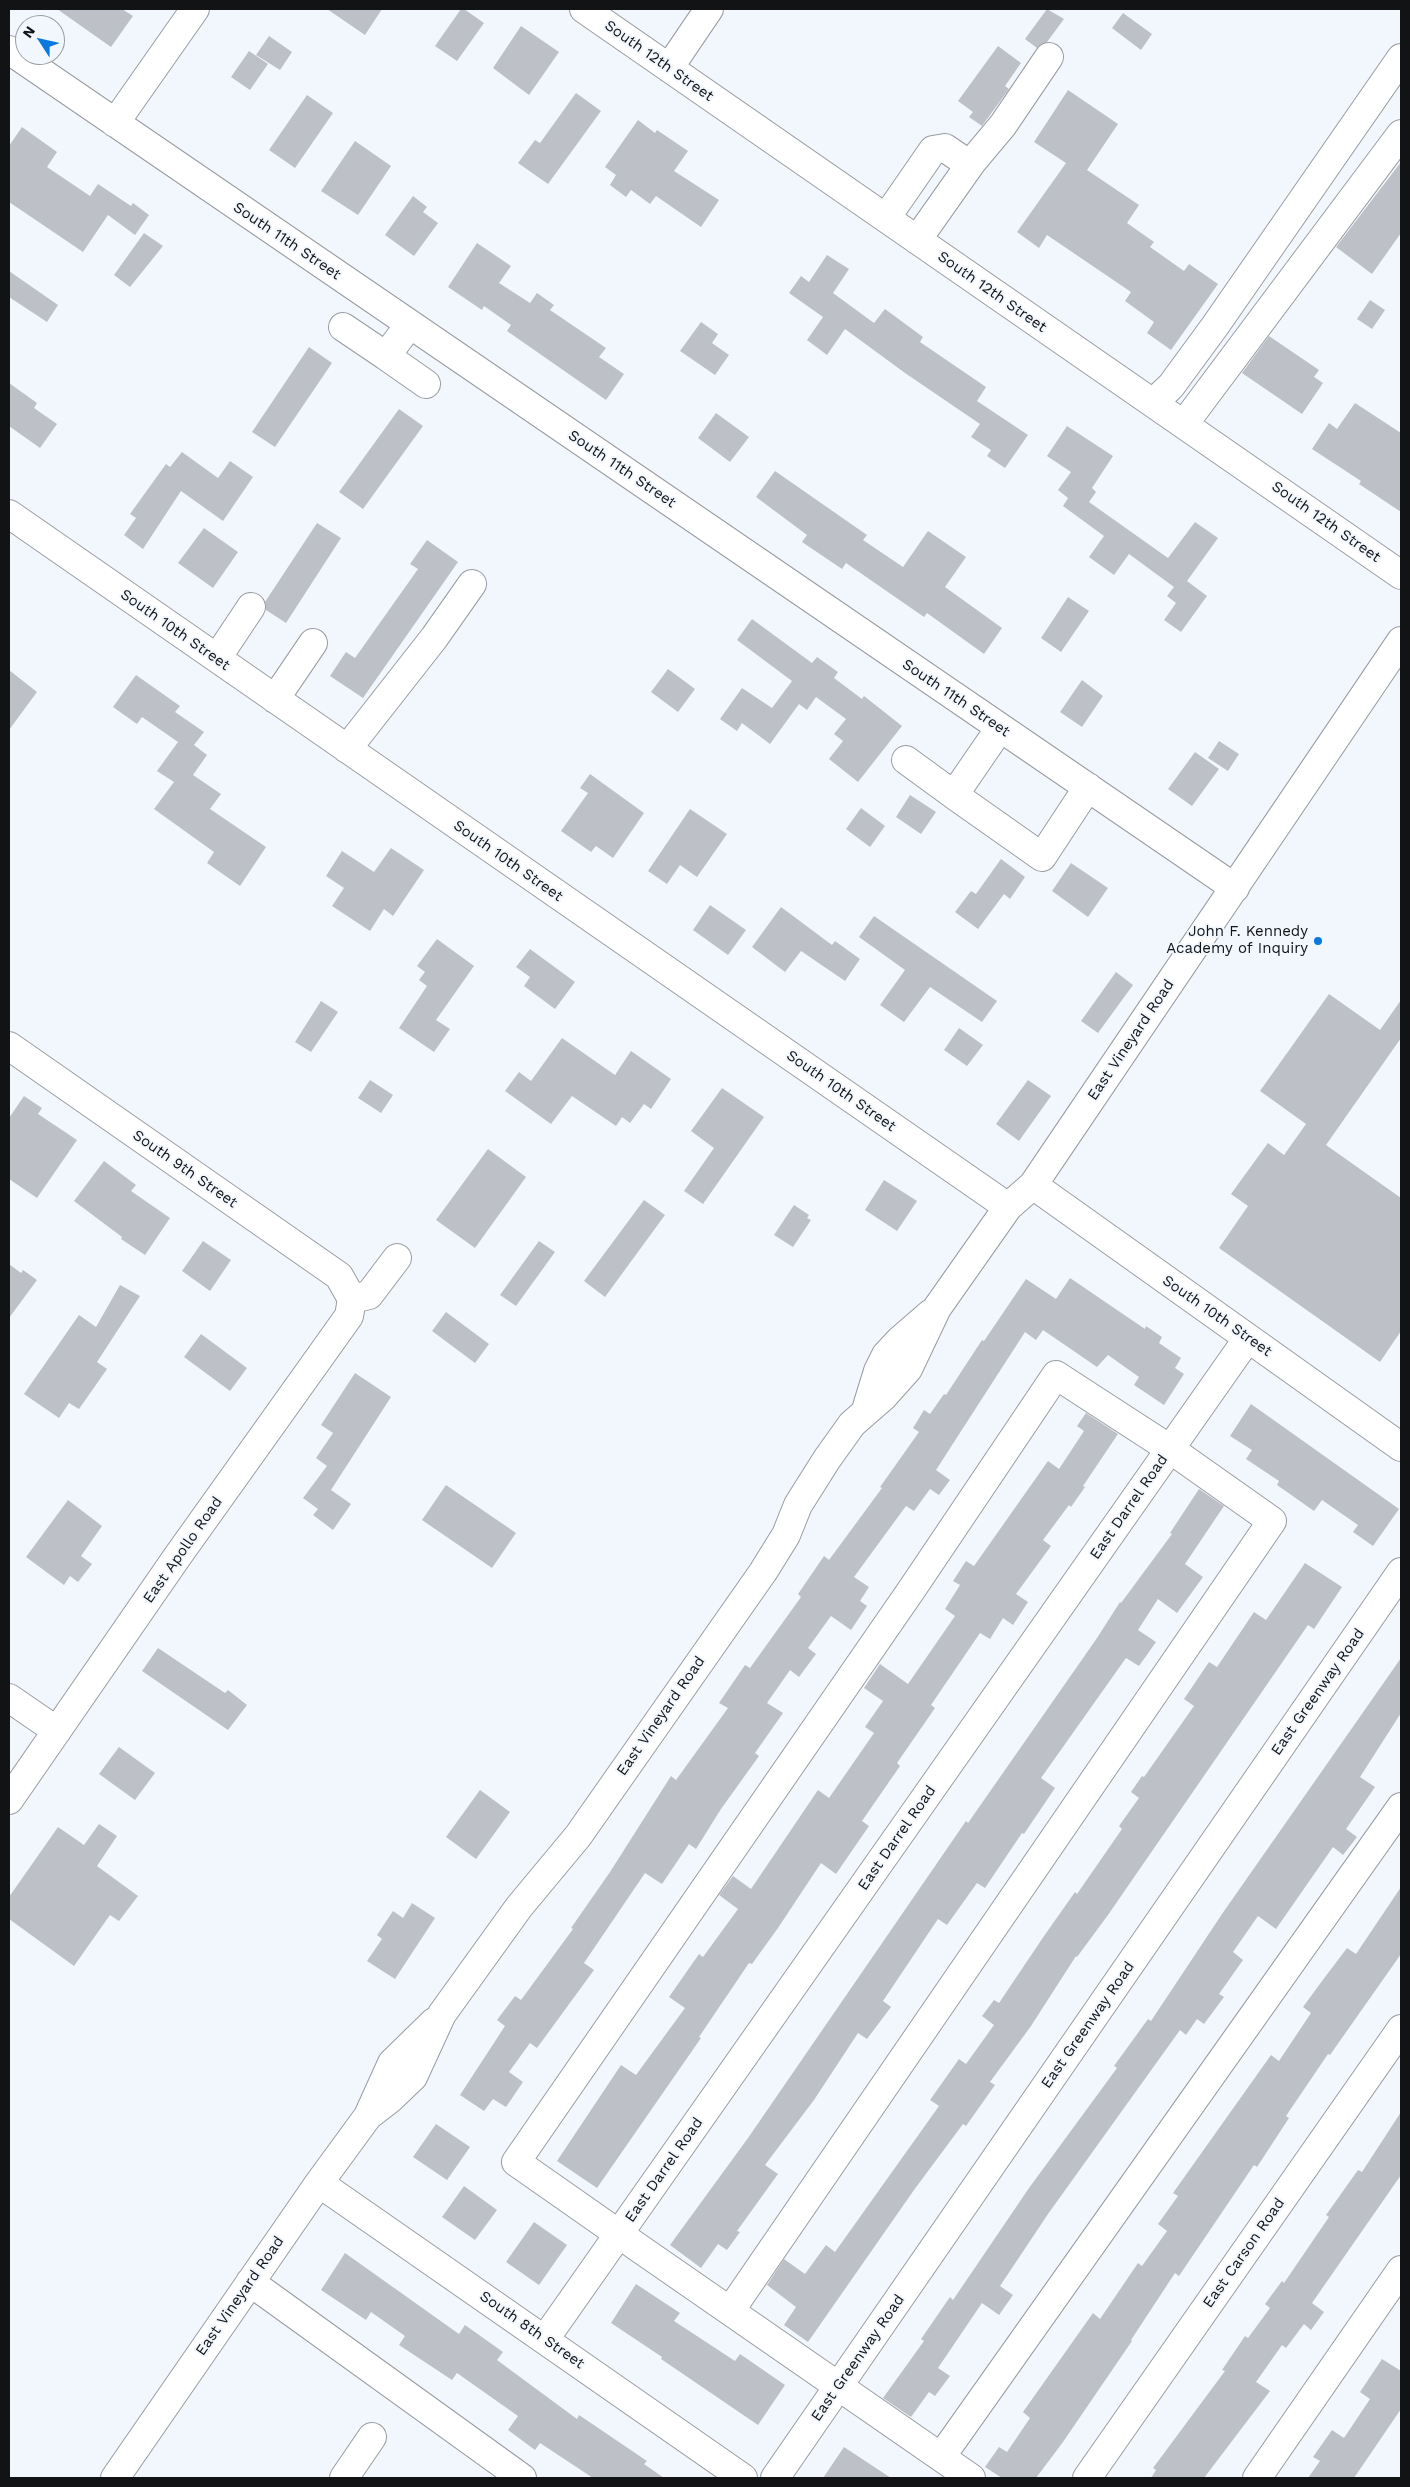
<!DOCTYPE html>
<html>
<head>
<meta charset="utf-8">
<style>
  body { margin:0 }
  #map { position:relative; width:1410px; height:2487px; overflow:hidden; background:#f2f7fd; font-family:"Work Sans",sans-serif }
  canvas { display:block }
  .frame { position:absolute; inset:0; border:10px solid #111315; pointer-events:none }
  .north { position:absolute; left:15px; top:15px; width:50px; height:50px; box-sizing:border-box; background:#f2f7fd; border:1px solid #989ca0; border-radius:50%; rotate:305deg; font-size:14px; font-weight:700; line-height:20px; text-align:center; color:#111315 }
  .north::after { content:''; display:block; margin:auto; width:18px; height:22px; background:#0978df; clip-path:polygon(50% 0,100% 100%,50% 72%,0 100%) }
</style>
</head>
<body>
<div id="map">
<canvas width="1410" height="2487"></canvas>
<div class="frame"></div>
<div class="north">N</div>
</div>
<script>
const ctx = document.querySelector('canvas').getContext('2d');
ctx.lineJoin = 'round';
function paint(path, color) {
  ctx.fillStyle = color;
  ctx.fill(path, 'evenodd');
}
function toPath(rows) {
  const path = new Path2D();
  for (const r of rows) {
    path.moveTo(r[0], r[1]);
    for (let i = 2; i < r.length; i += 2) path.lineTo(r[i], r[i + 1]);
  }
  return path;
}
function strokePath(path, color, width, dash) {
  ctx.strokeStyle = color;
  ctx.lineWidth = width;
  ctx.lineCap = dash ? 'butt' : 'round';
  ctx.setLineDash(dash || []);
  ctx.stroke(path);
}
function label(font, color, halo, rows, align = 'center') {
  ctx.font = font + ' "Work Sans",sans-serif';
  ctx.lineWidth = 4;
  ctx.setLineDash([]);
  ctx.textBaseline = 'middle';
  ctx.strokeStyle = halo;
  ctx.fillStyle = color;
  for (const [text, x, y, turn = 0] of rows) {
    ctx.save();
    ctx.translate(x, y);
    ctx.rotate((+turn || 0) * Math.PI / 180);
    ctx.textAlign = isNaN(turn) ? turn : align;
    if (halo) ctx.strokeText(text, 0, 0);
    ctx.fillText(text, 0, 0);
    ctx.restore();
  }
}
const building = toPath([
  [57,9,122,9,133,16,111,47],
  [327,9,382,9,365,35],
  [461,9,464,9,484,23,457,61,435,46],
  [1047,9,1064,19,1047,42,1037,48,1025,39],
  [1123,13,1152,34,1141,50,1112,28],
  [521,26,559,52,529,95,493,68],
  [269,36,292,52,280,70,256,55],
  [998,46,1021,63,1005,86,1009,89,982,126,969,117,973,112,958,101],
  [249,51,268,64,250,90,231,77],
  [1068,90,1118,124,1087,170,1139,205,1127,223,1154,242,1150,247,1184,271,1189,264,1218,284,1171,350,1147,333,1154,322,1125,301,1131,292,1047,235,1039,248,1017,232,1066,163,1034,142],
  [576,93,601,111,548,184,518,163,535,140,540,143],
  [307,95,333,113,295,168,269,150],
  [638,120,655,133,657,130,688,151,674,171,719,200,701,227,656,196,650,204,631,190,626,197,610,185,616,175,605,167],
  [22,127,57,152,47,167,90,196,98,184,131,206,133,203,149,215,135,235,108,215,83,252,9,202,9,146],
  [355,141,391,166,358,215,321,191],
  [1401,162,1401,233,1372,274,1336,247],
  [413,196,427,207,423,212,438,223,414,256,385,235],
  [144,233,163,246,130,287,114,275],
  [477,243,511,266,499,283,530,303,537,293,554,305,550,310,606,348,599,357,624,374,606,400,507,331,511,325,484,306,482,310,448,287],
  [827,255,849,269,833,293,874,323,885,309,923,337,920,342,986,387,977,401,1028,435,1005,468,987,456,991,450,971,437,980,424,905,373,845,329,827,355,807,340,823,317,789,293,801,276,809,282],
  [9,271,58,305,47,322,9,297],
  [1370,300,1385,310,1372,329,1357,319],
  [701,322,718,334,712,343,729,355,715,375,680,351],
  [1269,336,1319,370,1314,377,1323,383,1302,414,1242,373],
  [309,347,332,363,275,447,252,432],
  [9,383,37,403,34,408,57,424,40,448,9,426],
  [1355,403,1401,433,1401,512,1359,484,1361,481,1312,449,1329,423,1337,429],
  [399,409,423,426,363,509,339,492],
  [716,413,749,437,730,462,698,438],
  [1067,426,1113,456,1092,488,1096,492,1089,502,1168,558,1195,522,1218,538,1187,581,1207,596,1181,632,1164,620,1176,603,1167,596,1174,587,1129,554,1114,575,1089,557,1104,536,1063,506,1068,498,1058,490,1071,472,1047,456],
  [182,452,218,478,230,461,253,477,223,521,181,491,143,549,124,535,136,518,130,514,166,464,170,467],
  [775,471,867,535,863,540,903,567,928,531,966,557,945,587,1002,628,984,654,927,613,924,617,846,563,842,569,802,542,807,535,756,497],
  [317,523,341,538,286,623,266,610,265,602],
  [204,528,238,552,213,588,178,563],
  [427,540,458,562,363,698,330,676,346,652,355,658,418,569,410,564],
  [1068,597,1089,611,1061,652,1041,638],
  [752,619,812,663,817,657,838,672,834,678,862,699,864,696,902,726,858,782,829,759,843,741,834,734,846,719,816,697,807,710,799,704,770,744,742,723,737,731,720,719,742,688,772,708,792,681,737,640],
  [668,669,695,689,678,712,651,692],
  [9,670,37,692,9,730],
  [136,675,180,706,175,712,204,732,194,745,207,755,193,775,221,794,210,809,266,847,240,886,207,863,214,852,154,809,174,782,157,771,178,742,142,717,137,724,113,707],
  [1082,680,1103,696,1082,727,1060,712],
  [1219,741,1239,754,1228,771,1208,758],
  [1195,752,1219,769,1192,806,1168,789],
  [590,774,644,813,613,858,596,846,591,852,561,831,588,793,580,788],
  [910,795,936,812,921,834,896,817],
  [861,808,885,826,870,847,846,829],
  [690,809,727,834,697,877,680,865,667,884,648,871],
  [391,848,424,870,393,916,384,909,370,931,332,906,344,888,326,876,342,851,374,872],
  [1001,859,1025,877,1010,899,1004,894,978,929,955,912,971,891,976,894],
  [1071,863,1108,888,1088,917,1052,891],
  [710,905,746,930,728,955,693,930],
  [781,907,832,945,835,941,860,959,845,981,801,951,785,972,752,947],
  [874,916,997,1001,982,1022,930,987,904,1022,880,1005,905,970,859,937],
  [437,939,474,966,436,1020,450,1029,434,1052,399,1028,427,986,419,980,425,972,417,966],
  [530,949,575,982,555,1009,524,986,530,977,516,967],
  [1116,972,1133,985,1098,1033,1081,1021],
  [1329,994,1380,1030,1401,1000,1401,1038,1326,1145,1401,1198,1401,1331,1380,1362,1219,1248,1248,1206,1231,1194,1268,1143,1284,1155,1306,1124,1260,1091],
  [321,1001,338,1012,311,1052,295,1042],
  [959,1028,983,1045,967,1066,944,1050],
  [562,1038,615,1075,631,1051,671,1079,651,1109,644,1104,630,1123,622,1117,616,1126,572,1096,551,1124,505,1091,519,1072,531,1081],
  [370,1080,393,1095,381,1113,358,1098],
  [1028,1080,1051,1096,1019,1141,996,1124],
  [722,1088,764,1117,703,1204,684,1191,714,1148,691,1131],
  [24,1096,42,1108,38,1114,77,1140,37,1198,9,1179,9,1118],
  [488,1149,526,1177,475,1248,436,1220],
  [104,1161,136,1185,131,1191,170,1218,145,1255,121,1239,122,1237,74,1201],
  [884,1180,917,1201,897,1231,865,1210],
  [644,1200,665,1215,605,1297,584,1281],
  [794,1205,809,1215,807,1218,811,1220,793,1247,774,1235],
  [203,1241,231,1260,210,1291,182,1271],
  [539,1241,555,1252,516,1306,500,1295],
  [9,1264,21,1273,23,1270,37,1280,9,1318],
  [1070,1278,1145,1329,1146,1326,1162,1337,1159,1343,1181,1358,1175,1368,1184,1374,1164,1405,1134,1385,1139,1377,1108,1355,1097,1367,1043,1330,1036,1340,1025,1332,936,1470,950,1480,939,1495,930,1489,914,1511,906,1506,854,1577,869,1587,860,1601,867,1606,851,1630,831,1616,808,1648,816,1654,799,1677,790,1670,767,1703,783,1713,755,1753,759,1756,721,1809,696,1849,689,1844,662,1884,645,1873,584,1963,594,1970,537,2048,530,2043,509,2072,523,2082,506,2107,493,2099,484,2111,460,2095,505,2026,497,2020,515,1996,521,2000,573,1929,571,1928,610,1872,671,1776,676,1780,728,1708,719,1703,745,1665,750,1668,801,1597,798,1594,824,1556,829,1560,882,1488,880,1487,919,1432,913,1428,924,1410,930,1414,944,1394,946,1395,982,1340,984,1341,1026,1279,1056,1299],
  [120,1285,140,1296,97,1362,107,1369,79,1409,69,1403,59,1418,24,1394,79,1315,96,1327],
  [446,1312,489,1344,475,1363,432,1331],
  [201,1334,247,1368,230,1391,184,1357],
  [355,1373,391,1397,331,1490,351,1504,333,1530,313,1515,318,1509,303,1498,327,1466,316,1458,333,1433,321,1425],
  [1251,1404,1399,1509,1373,1546,1353,1532,1358,1525,1322,1500,1314,1511,1277,1485,1279,1481,1246,1459,1252,1450,1230,1436],
  [1086,1413,1118,1434,1083,1486,1085,1487,1071,1507,1069,1505,1043,1540,1051,1546,1016,1594,1028,1602,1013,1625,1003,1618,990,1639,980,1633,931,1705,935,1708,897,1763,900,1766,862,1821,869,1826,836,1874,821,1863,778,1928,752,1964,749,1963,699,2037,701,2038,597,2188,557,2161,621,2065,636,2075,685,2008,669,1997,699,1954,703,1957,738,1909,719,1895,733,1876,751,1889,818,1790,829,1798,874,1733,865,1727,883,1701,864,1688,880,1664,908,1684,955,1616,945,1609,960,1585,953,1581,966,1561,974,1566,1048,1461,1059,1469,1084,1431,1077,1426],
  [446,1485,516,1533,492,1568,422,1520],
  [1199,1489,1224,1506,1185,1564,1203,1577,1177,1613,1158,1599,1138,1630,1156,1642,1139,1666,1126,1658,1041,1778,1055,1788,1024,1834,1022,1833,985,1888,977,1883,947,1925,938,1919,883,2001,891,2007,867,2039,858,2033,814,2100,765,2165,778,2174,737,2231,740,2232,727,2250,718,2244,701,2268,670,2245,748,2138,966,1821,968,1823,1097,1638,1120,1602,1121,1603,1172,1534,1170,1533],
  [68,1500,102,1526,81,1556,92,1564,78,1582,70,1576,64,1585,26,1557],
  [1305,1563,1342,1587,1314,1629,1308,1625,1108,1915,1077,1957,1076,1956,1031,2026,990,2082,995,2085,966,2126,963,2124,914,2190,808,2342,784,2325,796,2307,767,2285,784,2259,805,2274,826,2245,835,2252,939,2106,930,2100,959,2059,966,2064,994,2025,982,2016,994,2000,999,2003,1044,1936,1075,1892,1077,1894,1122,1829,1119,1826,1139,1798,1131,1792,1142,1776,1144,1777,1194,1706,1184,1699,1209,1662,1217,1667,1254,1612,1266,1620],
  [158,1648,225,1693,228,1690,247,1705,228,1730,142,1671],
  [1401,1658,1401,1713,1360,1777,1375,1787,1346,1829,1357,1837,1343,1855,1333,1847,1276,1929,1258,1916,1233,1952,1243,1960,1219,1994,1224,1997,1204,2024,1197,2019,1186,2035,1180,2030,1048,2214,1000,2286,1013,2295,999,2315,982,2303,938,2368,950,2376,935,2396,929,2392,911,2417,883,2398,924,2341,921,2339,950,2297,953,2300,1029,2188,1117,2068,1114,2066,1148,2019,1151,2021,1222,1914],
  [119,1747,155,1773,135,1800,99,1774],
  [480,1790,510,1812,476,1859,446,1837],
  [99,1824,117,1836,97,1866,138,1896,119,1921,110,1915,74,1966,9,1919,9,1897,58,1827,84,1845],
  [1401,1887,1401,1954,1330,2055,1328,2054,1286,2116,1289,2118,1257,2167,1254,2165,1179,2276,1175,2273,1131,2340,1132,2341,1063,2442,1036,2478,1002,2478,985,2467,999,2447,1007,2452,1030,2418,1023,2412,1093,2313,1100,2319,1138,2263,1142,2266,1167,2231,1158,2224,1178,2196,1173,2193,1271,2055,1279,2061,1311,2013,1303,2007,1322,1981,1347,1948,1356,1954],
  [412,1903,435,1918,395,1979,367,1961,382,1939,377,1935,393,1911,403,1918],
  [1401,2112,1401,2175,1312,2303,1324,2312,1311,2330,1304,2324,1286,2348,1282,2345,1256,2382,1270,2391,1204,2478,1151,2478,1156,2470,1153,2468,1225,2371,1222,2370,1245,2336,1248,2338,1270,2308,1265,2304,1282,2281,1284,2283,1329,2217,1326,2215,1358,2170,1362,2172],
  [436,2124,470,2147,447,2180,413,2157],
  [464,2186,497,2210,475,2240,442,2217],
  [534,2222,567,2245,539,2285,506,2262],
  [345,2253,459,2334,465,2325,503,2352,497,2360,577,2419,579,2415,647,2461,644,2464,664,2478,593,2478,540,2443,535,2450,508,2430,518,2416,457,2373,452,2380,399,2345,405,2336,371,2312,366,2320,321,2290],
  [636,2284,680,2313,674,2321,735,2361,740,2354,785,2385,758,2425,661,2359,662,2357,611,2323],
  [1382,2359,1401,2371,1401,2409,1354,2478,1308,2478,1320,2461,1313,2457,1332,2430,1344,2438,1370,2399,1360,2392],
  [844,2447,891,2478,823,2478]
]);
const minor = toPath([
  [584,9,1401,575],
  [9,50,1235,888],
  [669,68,709,9],
  [115,123,195,9],
  [886,218,933,150,945,148,970,165],
  [917,240,972,162,1003,125,1049,57],
  [343,327,386,356,410,324],
  [386,356,426,384],
  [1153,403,1171,386,1215,326,1401,58],
  [1184,424,1401,134],
  [9,514,1008,1207],
  [217,658,251,607],
  [275,699,313,643],
  [1000,728,954,795,1042,857,1088,787],
  [347,749,434,638,472,584],
  [906,760,954,795],
  [9,1046,339,1276,352,1299],
  [1033,1185,1401,1447],
  [352,1299,369,1295,397,1258],
  [866,1410,878,1371,886,1355,900,1340,930,1314],
  [9,1698,57,1731],
  [9,1800,177,1557,349,1316,352,1299],
  [368,2116,390,2099,413,2077,442,2014,519,1907,578,1836,763,1572,786,1535,798,1505,827,1459,852,1424,883,1397,908,1369,937,1308,1008,1207,1033,1185,1401,641],
  [319,2183,743,2478],
  [250,2282,522,2478],
  [730,2311,1272,1521,1170,1449,1056,1375,912,1589,516,2162,636,2246,971,2478],
  [545,2339,1248,1338],
  [941,2457,1401,1807],
  [115,2478,319,2183,368,2116,392,2063,434,2022],
  [344,2478,372,2437],
  [775,2478,1401,1572],
  [1087,2478,1401,2029],
  [1257,2478,1401,2270]
]);
const markers = [
  [1318,941,5,"#0978df"]
];
const streetNames = [
  ["South 12th Street",659,61,35],
  ["South 11th Street",287,241,34],
  ["South 12th Street",992,292,35],
  ["South 11th Street",622,469,34],
  ["South 12th Street",1326,522,35],
  ["South 10th Street",175,630,35],
  ["South 11th Street",956,698,34],
  ["South 10th Street",508,861,35],
  ["East Vineyard Road",1131,1040,-56],
  ["South 10th Street",841,1091,35],
  ["South 9th Street",185,1169,35],
  ["South 10th Street",1217,1316,35],
  ["East Darrel Road",1129,1507,-55],
  ["East Apollo Road",183,1550,-55],
  ["East Greenway Road",1318,1692,-55],
  ["East Vineyard Road",661,1716,-55],
  ["East Darrel Road",897,1838,-55],
  ["East Greenway Road",1088,2025,-55],
  ["East Darrel Road",664,2170,-55],
  ["East Carson Road",1244,2253,-55],
  ["East Vineyard Road",240,2296,-55],
  ["South 8th Street",532,2330,35],
  ["East Greenway Road",858,2358,-55]
];
const poiNames = [
  ["John F. Kennedy",1308,932],
  ["Academy of Inquiry",1308,949]
];
paint(building, '#bdc1c7');
strokePath(minor, '#989ca1', 30);
strokePath(minor, '#fff', 28);
for (const [x, y, r, color] of markers) {
  const dot = new Path2D();
  dot.arc(x, y, r, 0, 2 * Math.PI);
  ctx.fillStyle = color;
  ctx.fill(dot);
  strokePath(dot, '#f2f7fd', 2);
}
label('15px', '#111315', '#f2f7fd', streetNames);
label('15px', '#111315', '#f2f7fd', poiNames, 'right');
</script>
</body>
</html>
